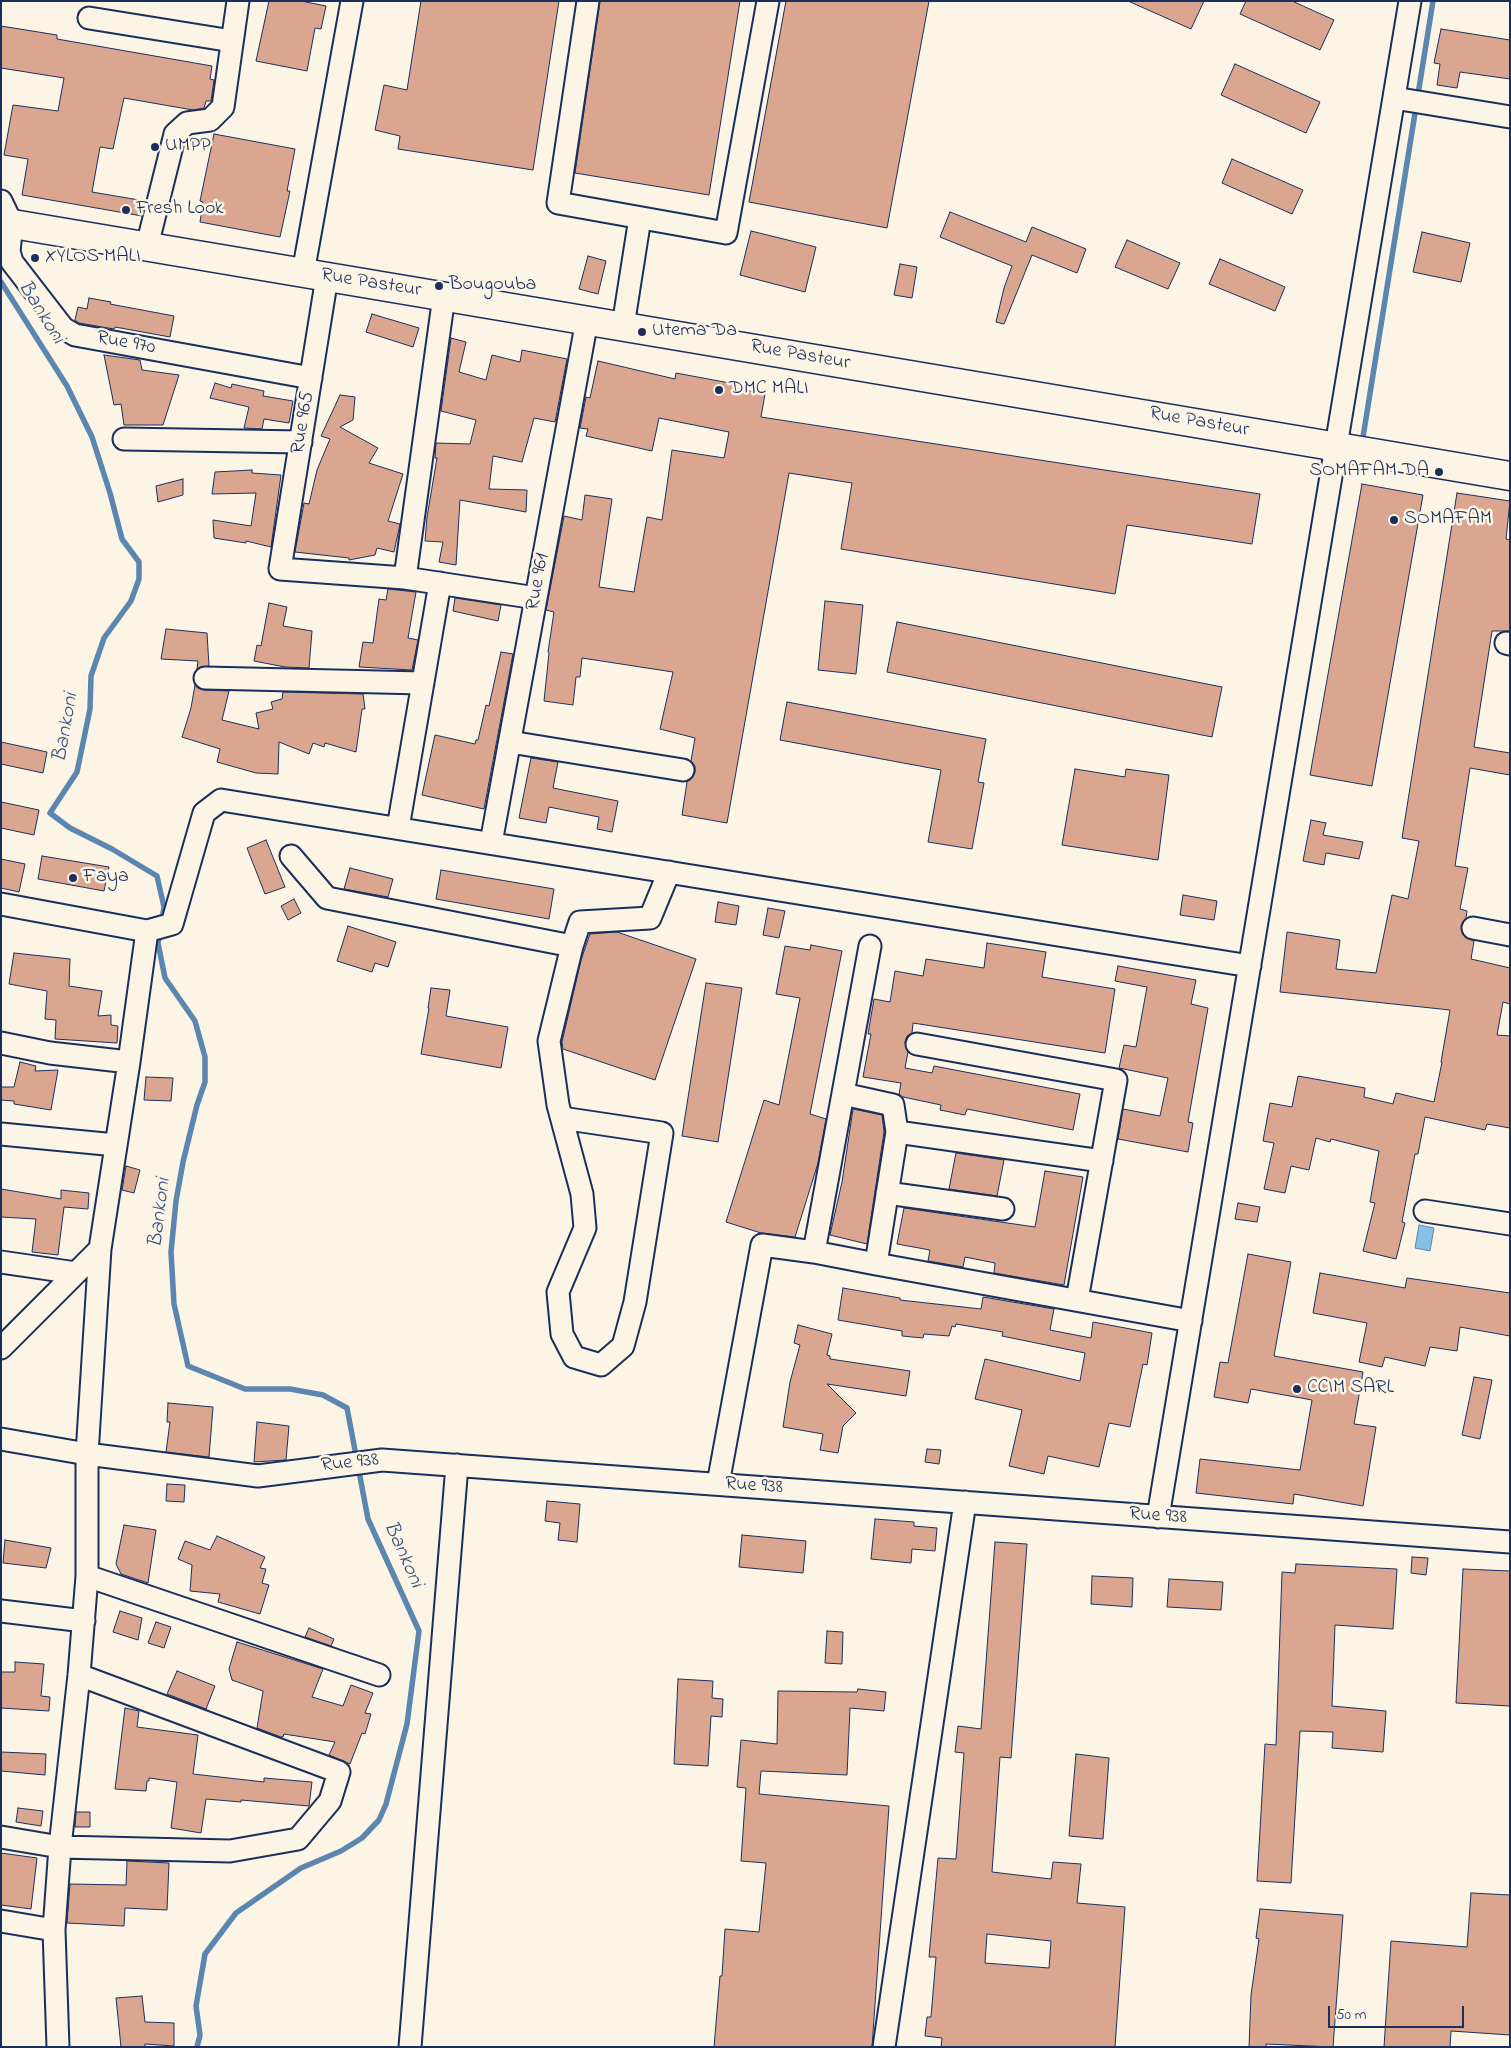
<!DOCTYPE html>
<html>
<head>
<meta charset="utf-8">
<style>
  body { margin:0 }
  #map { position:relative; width:1511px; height:2048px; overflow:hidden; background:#fcf5e5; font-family:"Indie Flower",sans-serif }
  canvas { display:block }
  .frame { position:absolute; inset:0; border:2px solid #1b2f5e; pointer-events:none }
  .scale { position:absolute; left:1328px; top:2006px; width:136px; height:22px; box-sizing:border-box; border:2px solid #1b2f5e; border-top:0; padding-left:6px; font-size:15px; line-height:18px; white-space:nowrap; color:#1b2f5e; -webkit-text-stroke:4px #fcf5e5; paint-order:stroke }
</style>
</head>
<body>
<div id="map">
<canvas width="1511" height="2048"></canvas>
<div class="frame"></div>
<div class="scale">50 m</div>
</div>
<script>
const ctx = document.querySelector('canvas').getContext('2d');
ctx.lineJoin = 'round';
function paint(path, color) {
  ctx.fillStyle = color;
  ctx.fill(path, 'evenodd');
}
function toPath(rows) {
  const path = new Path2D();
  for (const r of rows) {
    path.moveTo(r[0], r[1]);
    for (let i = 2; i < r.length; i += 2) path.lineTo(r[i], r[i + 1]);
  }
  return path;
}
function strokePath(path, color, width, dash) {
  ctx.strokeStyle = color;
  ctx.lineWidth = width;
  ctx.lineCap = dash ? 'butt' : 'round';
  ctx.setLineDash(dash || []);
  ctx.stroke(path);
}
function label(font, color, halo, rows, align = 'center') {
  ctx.font = font + ' "Indie Flower",sans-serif';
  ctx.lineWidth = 5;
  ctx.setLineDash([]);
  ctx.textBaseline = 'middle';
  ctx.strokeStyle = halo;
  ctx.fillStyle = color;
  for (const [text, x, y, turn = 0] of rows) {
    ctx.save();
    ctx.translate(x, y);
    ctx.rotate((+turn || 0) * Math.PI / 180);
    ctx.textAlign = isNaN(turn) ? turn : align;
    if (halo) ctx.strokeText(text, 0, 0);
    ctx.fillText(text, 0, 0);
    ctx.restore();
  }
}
const water = toPath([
  [1419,1225,1434,1228,1430,1251,1415,1248,1419,1225]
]);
const stream = toPath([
  [1,282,67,386,92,437,110,493,122,539,139,562,139,579,131,601,104,638,91,676,90,709,77,772,50,813,70,828,112,849,157,876,164,907,162,921],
  [1363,437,1433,1],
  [160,933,158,943,165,978,195,1021,205,1057,205,1082,197,1105,183,1162,176,1201,171,1252,174,1304,188,1366,245,1389,290,1389,323,1395,347,1408,368,1519,419,1631,407,1724,386,1804,379,1820,362,1838,341,1851,301,1868,236,1913,205,1954,196,2006,200,2035,197,2047]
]);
const building = toPath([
  [269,1,301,1,326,6,321,29,315,28,307,71,256,61,269,1],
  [421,1,559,1,533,170,398,149,400,136,375,130,384,85,407,90,421,1],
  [600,1,740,1,709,195,575,173,600,1],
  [786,1,929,1,887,228,749,202,786,1],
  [1128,1,1204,1,1191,29,1128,1],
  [1246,1,1292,1,1334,20,1320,50,1240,14,1246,1],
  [1,26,57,35,57,39,212,66,210,79,214,80,211,101,206,101,204,108,193,110,124,98,113,149,100,147,92,192,145,201,142,216,22,195,28,159,4,155,13,105,58,111,64,78,1,68,1,26],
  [1441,29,1510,40,1510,79,1460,72,1457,88,1437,85,1440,64,1434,63,1441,29],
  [1235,64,1320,102,1306,133,1221,95,1235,64],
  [214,134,295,149,287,191,290,191,280,237,200,222,203,202,200,201,214,134],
  [1232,159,1303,190,1292,214,1222,183,1232,159],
  [950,212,1026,242,1032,227,1086,249,1077,273,1032,255,1004,324,996,322,1004,288,1012,266,940,237,950,212],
  [751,231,816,247,805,292,740,275,751,231],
  [1422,232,1470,243,1461,282,1413,272,1422,232],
  [1127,240,1180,263,1168,289,1115,267,1127,240],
  [588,256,606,261,598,294,579,289,588,256],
  [1220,259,1285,287,1275,311,1209,284,1220,259],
  [900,264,917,267,912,298,894,295,900,264],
  [89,298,111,302,110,304,174,316,170,337,115,327,114,329,79,323,75,320,78,307,87,309,89,298],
  [372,314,419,328,413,347,366,332,372,314],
  [451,338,466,342,459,372,486,380,492,355,520,362,522,350,567,359,555,422,534,418,522,462,493,456,489,489,527,490,526,512,460,500,456,565,439,562,443,542,425,541,427,517,437,458,435,458,436,443,470,444,476,420,441,411,451,338],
  [104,355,140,360,142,370,179,375,163,425,124,425,121,404,114,405,104,355],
  [598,361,675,379,676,373,735,384,734,388,765,394,761,417,1260,494,1252,544,1127,525,1115,594,841,549,852,483,789,473,727,823,682,815,687,782,692,778,695,772,695,766,691,761,695,738,660,729,673,672,582,658,580,677,576,677,573,705,544,701,549,653,548,652,554,612,546,610,564,516,582,520,585,495,612,499,599,587,634,592,647,517,662,520,672,450,724,458,729,432,659,418,652,451,586,436,588,429,580,428,586,397,590,398,598,361],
  [215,383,231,388,232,384,264,391,263,396,293,401,289,423,264,419,262,429,244,428,249,407,210,398,215,383],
  [340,395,355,397,353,420,340,427,378,448,369,463,403,474,388,521,400,524,394,552,377,548,375,555,349,560,349,558,295,552,304,503,309,504,317,470,330,439,321,436,340,395],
  [252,470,252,473,281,475,271,547,246,541,246,543,214,538,213,520,251,526,256,493,212,494,215,472,252,470],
  [183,479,183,495,158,502,156,486,183,479],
  [1362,484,1423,495,1372,786,1310,775,1362,484],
  [1457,493,1510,501,1506,539,1510,540,1510,631,1492,631,1474,747,1510,753,1510,775,1470,768,1455,866,1468,868,1460,909,1467,911,1466,918,1461,926,1465,937,1474,941,1471,959,1510,968,1510,1004,1503,1002,1497,1035,1510,1036,1510,1128,1487,1124,1485,1130,1425,1117,1418,1154,1415,1154,1402,1222,1405,1223,1396,1259,1363,1251,1375,1203,1370,1202,1379,1151,1331,1139,1330,1142,1316,1138,1309,1170,1291,1166,1285,1193,1264,1189,1274,1143,1263,1141,1270,1103,1292,1107,1298,1076,1365,1088,1364,1097,1393,1104,1396,1093,1434,1102,1442,1062,1441,1062,1450,1010,1280,992,1287,932,1340,940,1336,969,1376,973,1392,895,1408,899,1419,841,1402,838,1457,493],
  [388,589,416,592,408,638,418,640,412,670,359,667,363,642,373,643,379,599,386,600,388,589],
  [455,598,501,605,498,621,453,611,455,598],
  [825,601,863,605,856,674,818,670,825,601],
  [269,603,287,607,283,626,312,631,309,668,285,667,254,661,257,645,261,646,269,603],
  [897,622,1222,687,1212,737,887,672,897,622],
  [166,629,207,633,209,666,197,669,198,661,161,659,166,629],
  [501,652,513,654,484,809,422,795,435,735,475,744,476,740,478,740,486,705,489,706,501,652],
  [195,685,204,690,229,691,222,720,259,729,256,713,273,709,271,702,282,699,283,692,363,694,365,709,362,709,356,752,325,743,324,747,313,743,309,754,279,742,278,774,256,773,217,762,220,749,182,737,191,708,195,685],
  [787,702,986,739,978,782,984,783,972,849,928,842,941,770,780,740,787,702],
  [1,742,47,752,43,773,1,764,1,742],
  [531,758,558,762,553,788,618,801,612,832,597,829,599,817,549,807,546,823,519,818,531,758],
  [1075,769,1125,777,1126,769,1169,775,1158,860,1062,845,1075,769],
  [1,802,39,810,34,835,1,828,1,802],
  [1311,820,1326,823,1323,835,1363,842,1359,859,1326,853,1324,865,1303,861,1311,820],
  [266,840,285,887,265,894,247,848,266,840],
  [42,856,109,867,104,891,38,879,42,856],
  [1,859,25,864,19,892,1,888,1,859],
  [350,868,393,879,388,897,344,889,350,868],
  [441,870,554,889,549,919,436,899,441,870],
  [1183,895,1217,901,1214,920,1180,915,1183,895],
  [294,899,301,913,288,920,281,906,294,899],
  [718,902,739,906,736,925,715,922,718,902],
  [768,908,785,911,779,938,763,935,768,908],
  [348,926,396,942,388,967,375,963,372,972,337,961,348,926],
  [617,932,696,959,655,1080,563,1049,562,1042,581,960,590,934,617,932],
  [987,943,1046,952,1042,977,1115,989,1105,1053,913,1023,912,1033,907,1036,905,1042,908,1052,905,1068,932,1073,934,1066,1080,1094,1073,1130,967,1109,965,1115,940,1110,941,1105,903,1097,899,1095,901,1083,863,1077,871,1034,868,1034,874,999,890,1002,895,971,923,976,926,959,984,968,987,943],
  [811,945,842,951,810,1114,826,1119,818,1163,795,1237,761,1233,726,1222,764,1100,779,1105,800,998,776,994,785,946,810,950,811,945],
  [14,953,70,959,69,986,102,991,98,1016,111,1015,111,1025,118,1026,117,1043,55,1039,56,1020,45,1019,47,991,9,984,14,953],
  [1118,966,1196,980,1191,1004,1208,1008,1188,1122,1193,1123,1188,1152,1118,1139,1123,1109,1160,1116,1168,1078,1119,1068,1124,1045,1136,1047,1147,987,1115,981,1118,966],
  [706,983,742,988,718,1142,682,1136,706,983],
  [431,988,450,990,446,1016,508,1027,501,1068,421,1054,429,1008,428,1008,431,988],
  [20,1062,36,1066,35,1071,58,1070,51,1110,14,1104,14,1101,1,1100,1,1087,14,1087,20,1062],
  [146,1077,173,1078,171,1101,144,1100,146,1077],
  [853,1109,882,1115,884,1132,867,1244,830,1235,842,1182,853,1109],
  [956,1153,1004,1160,997,1196,949,1189,956,1153],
  [126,1166,140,1170,134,1193,122,1190,126,1166],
  [1045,1171,1083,1177,1064,1285,994,1273,995,1263,965,1257,963,1267,928,1261,930,1250,897,1244,904,1208,1035,1227,1045,1171],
  [1,1189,61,1199,61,1190,89,1193,88,1209,64,1207,58,1255,32,1252,36,1219,1,1217,1,1189],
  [1238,1203,1260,1207,1257,1222,1235,1219,1238,1203],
  [1248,1254,1291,1262,1274,1356,1363,1372,1354,1424,1376,1427,1363,1506,1294,1494,1293,1504,1196,1493,1200,1459,1300,1470,1312,1400,1251,1389,1248,1403,1214,1397,1220,1362,1228,1363,1248,1254],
  [1320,1273,1405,1288,1407,1278,1510,1293,1510,1336,1460,1327,1457,1351,1430,1347,1425,1366,1385,1357,1382,1367,1359,1362,1367,1323,1313,1313,1320,1273],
  [843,1288,900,1298,900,1300,981,1309,983,1297,1054,1309,1050,1330,1091,1338,1093,1322,1152,1333,1147,1365,1143,1364,1130,1427,1109,1423,1099,1467,1048,1456,1044,1474,1009,1466,1022,1410,975,1399,985,1359,1080,1381,1085,1353,1002,1336,1003,1332,956,1324,955,1327,952,1326,949,1336,924,1334,923,1338,902,1336,902,1331,838,1320,843,1288],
  [798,1325,832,1334,827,1355,830,1356,830,1359,910,1371,906,1396,827,1384,856,1413,843,1426,838,1453,820,1450,823,1434,783,1427,790,1382,800,1345,794,1343,798,1325],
  [1474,1377,1492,1380,1480,1439,1462,1435,1474,1377],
  [168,1403,213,1407,209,1457,166,1452,170,1422,167,1422,168,1403],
  [257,1422,289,1426,286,1460,254,1462,257,1422],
  [927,1449,941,1450,939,1464,925,1462,927,1449],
  [167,1484,185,1485,184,1502,166,1501,167,1484],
  [547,1501,580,1504,577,1542,558,1540,560,1523,545,1521,547,1501],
  [875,1519,914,1522,914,1526,937,1528,935,1551,912,1549,911,1563,871,1559,875,1519],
  [124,1525,156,1530,148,1583,121,1574,116,1564,124,1525],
  [742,1535,806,1541,803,1573,739,1567,742,1535],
  [217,1536,265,1557,260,1568,266,1569,262,1583,269,1585,260,1614,218,1602,220,1594,190,1591,192,1565,178,1559,185,1541,210,1550,217,1536],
  [5,1540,51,1548,46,1568,3,1563,5,1540],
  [995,1542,1027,1544,1011,1758,1000,1757,992,1872,1051,1879,1053,1862,1081,1864,1077,1903,1125,1907,1115,2047,941,2047,942,2038,925,2036,927,2017,931,2017,936,1957,929,1957,938,1858,956,1859,964,1753,955,1752,958,1726,981,1729,995,1542],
  [987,1934,1051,1941,1049,1968,985,1963,987,1934],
  [1412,1557,1428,1558,1426,1575,1411,1573,1412,1557],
  [1296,1564,1397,1569,1393,1629,1335,1625,1332,1706,1386,1711,1383,1752,1332,1748,1333,1732,1300,1731,1291,1883,1257,1881,1265,1744,1276,1745,1282,1572,1295,1573,1296,1564],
  [1463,1569,1510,1571,1510,1706,1456,1703,1463,1569],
  [1092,1576,1133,1578,1132,1607,1091,1604,1092,1576],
  [1169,1579,1223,1582,1221,1610,1167,1607,1169,1579],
  [120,1611,142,1618,138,1640,113,1632,120,1611],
  [156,1622,171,1627,164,1648,148,1643,156,1622],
  [309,1628,334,1639,331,1646,305,1637,309,1628],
  [827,1631,843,1632,842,1664,825,1663,827,1631],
  [237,1642,323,1669,312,1697,343,1706,351,1685,373,1693,365,1713,371,1714,365,1734,362,1733,350,1764,329,1755,335,1742,284,1734,283,1737,281,1737,257,1728,263,1691,232,1680,229,1669,237,1642],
  [15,1662,44,1664,41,1696,50,1697,49,1711,1,1708,1,1672,15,1672,15,1662],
  [177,1671,215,1686,206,1709,167,1694,177,1671],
  [678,1679,713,1681,712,1698,723,1699,722,1717,711,1716,708,1766,674,1764,678,1679],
  [858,1689,886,1692,884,1711,850,1708,847,1775,761,1771,759,1794,889,1806,872,2047,714,2047,720,1976,722,1976,725,1929,759,1932,766,1863,741,1861,746,1788,737,1787,741,1740,777,1744,778,1691,857,1692,858,1689],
  [125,1708,139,1711,137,1727,198,1735,193,1774,264,1782,264,1778,312,1782,309,1806,241,1800,241,1802,206,1799,201,1833,171,1828,177,1782,149,1778,149,1781,147,1781,146,1791,115,1789,125,1708],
  [1,1752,46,1754,45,1775,1,1771,1,1752],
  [1076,1754,1109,1758,1103,1839,1069,1836,1076,1754],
  [18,1808,43,1811,41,1826,16,1822,18,1808],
  [76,1812,90,1812,90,1827,75,1827,76,1812],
  [1,1853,37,1858,31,1909,1,1905,1,1853],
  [127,1861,169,1863,167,1910,125,1908,124,1926,67,1923,70,1884,126,1885,127,1861],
  [1471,1893,1510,1895,1510,2035,1451,2031,1450,2047,1384,2047,1391,1941,1467,1947,1471,1893],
  [1260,1909,1343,1915,1333,2047,1266,2044,1266,2047,1249,2047,1251,1995,1259,1939,1256,1938,1260,1909],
  [142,1996,145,2022,174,2023,174,2046,145,2044,145,2047,121,2047,116,1998,142,1996]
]);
const minor = toPath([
  [588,1,558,203,726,233,768,1],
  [89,18,232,41],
  [1394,98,1510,117],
  [1,201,12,224,9,251,12,262,63,328,75,335,311,378],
  [147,246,175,134,187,123,210,120,223,107,238,1],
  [303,273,352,1],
  [327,277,280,569,405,578,536,598],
  [623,326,640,218],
  [124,439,301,442],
  [405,578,444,296],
  [1506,643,1510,644],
  [205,678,423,683],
  [510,742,683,770],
  [398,828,440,583],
  [491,843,587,320],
  [291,856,327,898,572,946,549,1041,558,1105,582,1194,585,1228,558,1292,562,1334,574,1357,601,1365,623,1346,635,1302,662,1133,562,1118],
  [1,904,147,931,172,924,204,813,221,800,1250,966],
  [1473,928,1510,935],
  [572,946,580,922,650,918,669,872],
  [870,946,814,1252,876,1264],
  [1,1043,50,1053,129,1062],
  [917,1044,1116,1080,1077,1300],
  [843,1094,893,1105,897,1132,876,1264,1191,1321],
  [897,1132,1102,1161],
  [1,1134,116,1145],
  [887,1193,1003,1209],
  [1425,1211,1510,1224],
  [1,1262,76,1273],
  [1,1348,100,1249,129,1062,147,931],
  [1,1439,87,1454,258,1476,382,1460,1510,1542],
  [718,1484,762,1245,814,1252],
  [1158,1517,1410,1],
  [87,1576,379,1675],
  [1,1611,84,1621],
  [1,1837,60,1847,230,1851,298,1839,330,1801,339,1772,79,1675],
  [1,1921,54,1930],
  [58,2047,54,1930,60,1847,79,1675,87,1576,87,1454,100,1249],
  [410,2047,457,1465],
  [884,2047,965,1502]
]);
const major = toPath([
  [1,222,1510,476]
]);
const markers = [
  [155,147,5,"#1b2f5e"],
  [126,210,5,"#1b2f5e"],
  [35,258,5,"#1b2f5e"],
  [439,286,5,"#1b2f5e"],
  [642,332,5,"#1b2f5e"],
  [719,390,5,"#1b2f5e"],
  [1439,472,5,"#1b2f5e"],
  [1394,520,5,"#1b2f5e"],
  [73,878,5,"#1b2f5e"],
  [1297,1389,5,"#1b2f5e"]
];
const poiNames = [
  ["UMPP",165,147],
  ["Fresh Look",136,210],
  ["XYLOS MALI",45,258],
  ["Bougouba",449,286],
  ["Utema Da",652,332],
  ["DMC MALI",729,390],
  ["SOMAFAM DA",1429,472,"right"],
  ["SOMAFAM",1404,520],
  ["Faya",83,878],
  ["CCIM SARL",1307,1389]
];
const streetNames = [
  ["Rue Pasteur",371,284,9],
  ["Rue 970",126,344,10],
  ["Rue Pasteur",800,356,10],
  ["Rue 965",304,423,-81],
  ["Rue Pasteur",1199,423,10],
  ["Rue 961",539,582,-80],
  ["Rue 938",350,1464,-6],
  ["Rue 938",754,1487,4],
  ["Rue 938",1158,1517,4]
];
const waterNames = [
  ["Bankoni",40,313,58],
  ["Bankoni",67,728,-80],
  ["Bankoni",161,1213,-83],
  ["Bankoni",402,1555,66]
];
paint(water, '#86c0e5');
strokePath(water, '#5b86af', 1);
strokePath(stream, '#5b86af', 5.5);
paint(building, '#dba690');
strokePath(building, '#1b2f5e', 1);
strokePath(minor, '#1b2f5e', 25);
strokePath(major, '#1b2f5e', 31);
strokePath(minor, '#fcf5e5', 21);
strokePath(major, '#fcf5e5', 28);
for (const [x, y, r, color] of markers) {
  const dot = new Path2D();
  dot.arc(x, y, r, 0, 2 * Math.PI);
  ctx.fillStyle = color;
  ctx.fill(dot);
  strokePath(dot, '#fcf5e5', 2);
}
label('20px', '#1b2f5e', '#fcf5e5', poiNames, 'left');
label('20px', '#1b2f5e', '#fcf5e5', streetNames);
label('italic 21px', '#365380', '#fcf5e5', waterNames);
</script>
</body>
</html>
